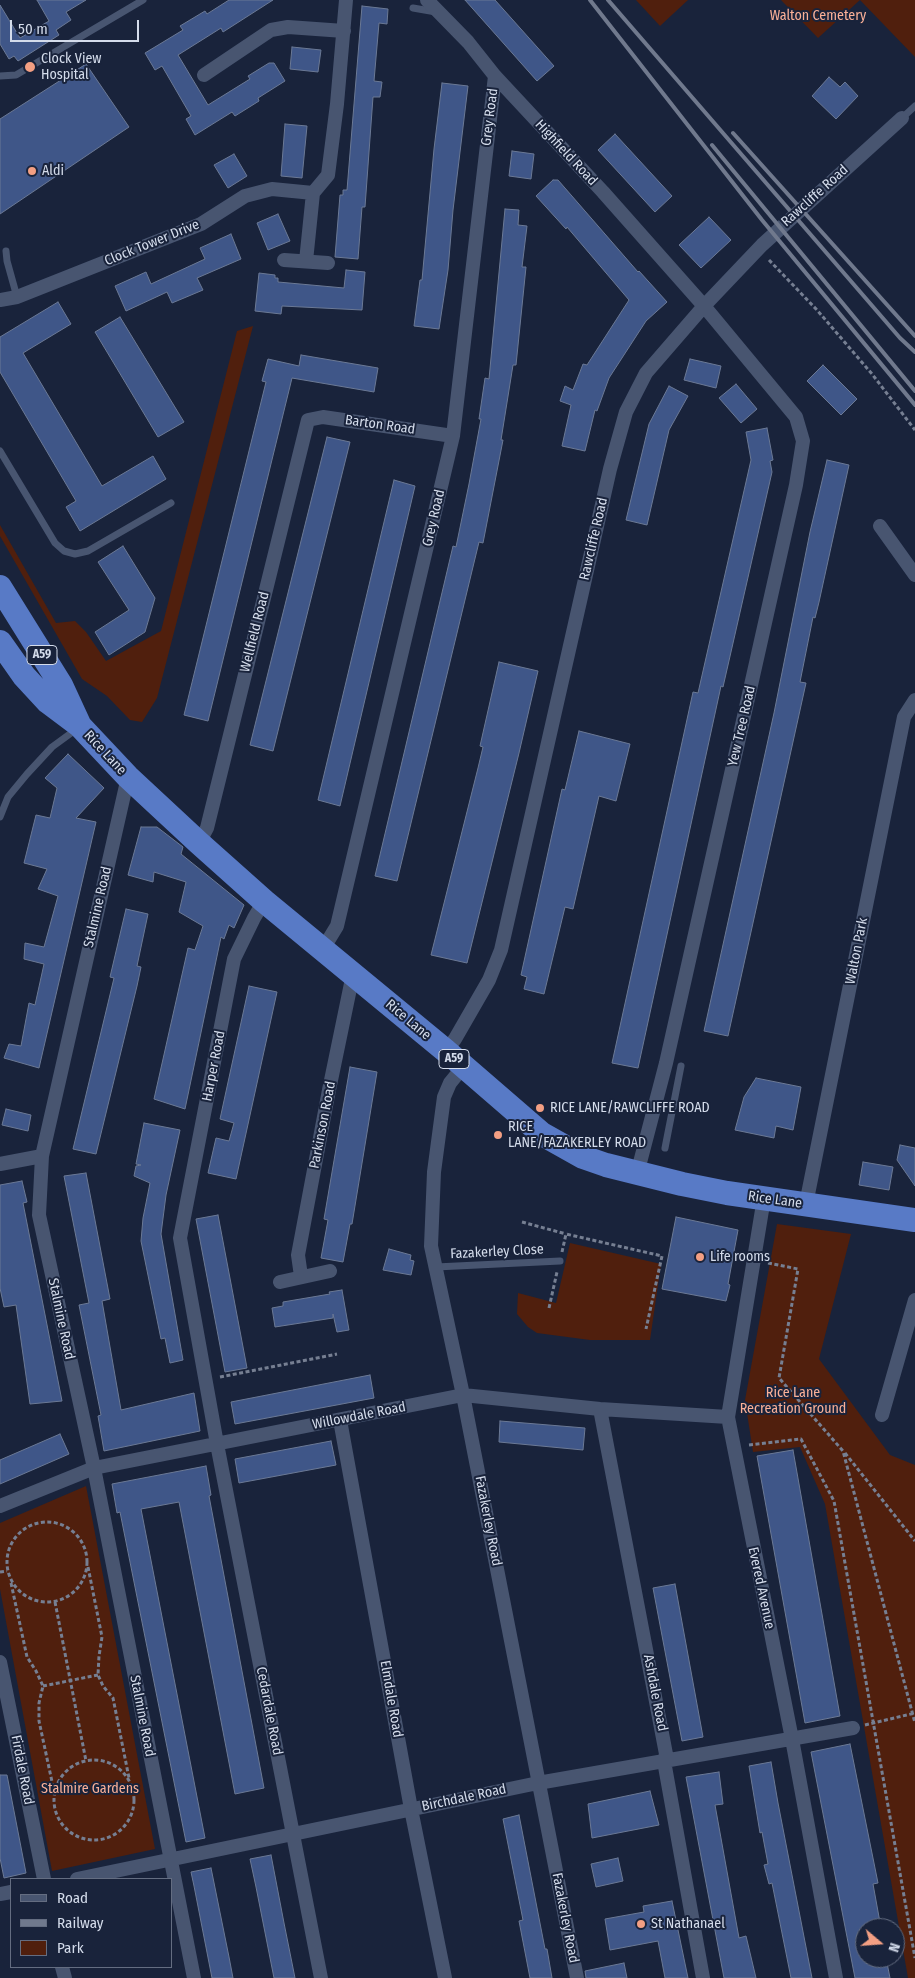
<!DOCTYPE html>
<html>
<head>
<meta charset="utf-8">
<style>
  body { margin:0 }
  #map { position:relative; width:915px; height:1978px; overflow:hidden; background:#19233b; font-family:"Fira Sans Condensed",sans-serif }
  canvas { display:block }
  .legend { position:absolute; left:10px; top:1878px; width:162px; height:90px; box-sizing:border-box; background:#19233b; border:1px solid #646d81; margin:0; padding:6px 9px; list-style:none; font-size:15px; color:#d4dceb }
  .legend li { display:flex; align-items:center; gap:10px; height:25px }
  .legend b { width:25px; border:1px solid #646d81 }
  .north { position:absolute; left:855px; top:1918px; width:50px; height:50px; box-sizing:border-box; background:#19233b; border:1px solid #646d81; border-radius:50%; rotate:108deg; font-size:14px; font-weight:700; line-height:20px; text-align:center; color:#d4dceb }
  .north::after { content:''; display:block; margin:auto; width:18px; height:22px; background:#f39f83; clip-path:polygon(50% 0,100% 100%,50% 72%,0 100%) }
  .scale { position:absolute; left:10px; top:20px; width:129px; height:22px; box-sizing:border-box; border:2px solid #d4dceb; border-top:0; padding-left:6px; font-size:15px; line-height:18px; white-space:nowrap; color:#d4dceb; -webkit-text-stroke:4px #19233b; paint-order:stroke }
</style>
</head>
<body>
<div id="map">
<canvas width="915" height="1978"></canvas>
<ul class="legend">
<li><b style="height:6px;background:#485570"></b>Road</li>
<li><b style="height:6px;background:#70798d"></b>Railway</li>
<li><b style="height:14px;background:#501f0d"></b>Park</li>
</ul>
<div class="north">N</div>
<div class="scale">50 m</div>
</div>
<script>
const ctx = document.querySelector('canvas').getContext('2d');
ctx.lineJoin = 'round';
function paint(path, color) {
  ctx.fillStyle = color;
  ctx.fill(path, 'evenodd');
}
function toPath(rows) {
  const path = new Path2D();
  for (const r of rows) {
    if (r.length === 3) {
      path.moveTo(r[0] + r[2], r[1]);
      path.arc(r[0], r[1], r[2], 0, 2 * Math.PI);
      continue;
    }
    path.moveTo(r[0], r[1]);
    for (let i = 2; i < r.length; i += 2) path.lineTo(r[i], r[i + 1]);
  }
  return path;
}
function strokePath(path, color, width, dash) {
  ctx.strokeStyle = color;
  ctx.lineWidth = width;
  ctx.lineCap = dash ? 'butt' : 'round';
  ctx.setLineDash(dash || []);
  ctx.stroke(path);
}
function label(font, color, halo, rows, align = 'center') {
  ctx.font = font + ' "Fira Sans Condensed",sans-serif';
  ctx.lineWidth = 4;
  ctx.setLineDash([]);
  ctx.textBaseline = 'middle';
  ctx.strokeStyle = halo;
  ctx.fillStyle = color;
  for (const [text, x, y, turn = 0] of rows) {
    ctx.save();
    ctx.translate(x, y);
    ctx.rotate((+turn || 0) * Math.PI / 180);
    ctx.textAlign = isNaN(turn) ? turn : align;
    if (halo) ctx.strokeText(text, 0, 0);
    ctx.fillText(text, 0, 0);
    ctx.restore();
  }
}
const green = toPath([
  [636,0,688,0,660,26],
  [781,0,860,0,818,38],
  [860,0,915,0,915,57],
  [253,326,157,698,142,722,130,720,107,696,82,679,0,536,0,525,56,623,75,621,86,632,106,661,161,631,237,331],
  [777,1224,851,1234,819,1359,890,1455,915,1465,915,1978,908,1978,825,1504,800,1447,753,1452,745,1400],
  [570,1243,661,1264,650,1340,590,1340,537,1333,528,1327,517,1314,518,1293,556,1303],
  [86,1486,155,1849,52,1871,0,1589,0,1523]
]);
const building = toPath([
  [37,0,86,0,66,12,71,20,56,30,59,35,18,61,14,56,9,59,0,44,0,5,20,38,49,21,37,0],
  [229,0,273,0,223,32,221,28,178,55,208,105,250,79,248,76,269,63,274,63,285,81,258,98,259,101,235,116,232,112,195,135,186,119,191,116,162,66,155,70,145,53,183,30,180,26,205,11,207,14,229,0],
  [465,0,495,0,554,66,537,81,465,0],
  [362,6,388,9,387,24,379,23,374,81,382,82,380,97,373,97,365,207,362,207,358,259,335,257,340,195,343,195,343,190,347,190,362,6],
  [292,47,321,50,318,72,290,69,292,47],
  [86,64,129,127,0,214,0,119,86,64],
  [829,77,840,87,845,82,858,96,836,119,812,96,829,77],
  [442,83,468,86,453,210,448,270,439,329,414,326,420,280,422,280,434,149,442,83],
  [285,124,307,126,302,178,281,176,285,124],
  [615,134,672,196,655,212,598,150,615,134],
  [512,151,534,154,531,179,509,176,512,151],
  [234,154,247,176,228,188,214,165,234,154],
  [553,180,558,180,638,272,639,271,667,302,646,321,609,378,597,411,595,410,585,451,562,446,571,405,560,401,565,386,573,390,583,364,587,365,629,300,567,227,566,229,536,196,553,180],
  [505,209,519,210,518,225,527,226,522,267,526,267,516,365,513,365,501,440,503,440,483,543,479,542,397,881,375,876,445,580,453,546,456,547,469,484,481,419,479,419,485,378,489,379,505,209],
  [278,214,290,241,268,250,257,223,278,214],
  [709,217,731,240,701,268,679,245,709,217],
  [231,234,241,259,197,278,203,290,172,303,167,292,126,311,115,286,146,272,151,284,205,259,200,248,231,234],
  [346,270,365,272,362,310,282,306,281,314,255,311,259,273,275,275,275,278,278,278,278,282,344,288,346,270],
  [58,302,71,324,23,353,102,486,153,456,166,479,80,531,66,507,76,501,0,372,0,337,58,302],
  [120,317,184,422,158,437,95,332,120,317],
  [301,355,378,368,374,392,292,378,208,721,184,715,266,382,262,381,268,359,299,366,301,355],
  [690,359,721,366,716,388,684,380,690,359],
  [823,365,857,399,841,415,807,381,823,365],
  [736,384,757,409,741,423,719,398,736,384],
  [669,386,688,396,669,430,647,525,626,520,649,424,669,386],
  [767,428,773,460,770,461,772,472,723,687,721,686,638,1068,612,1063,693,692,698,693,751,460,746,432,767,428],
  [327,437,350,442,273,751,250,745,327,437],
  [827,460,849,465,819,602,815,618,813,617,800,682,806,683,728,1036,704,1031,774,713,810,532,827,460],
  [394,480,415,486,340,806,318,800,394,480],
  [123,546,155,598,145,632,109,655,95,632,129,610,98,562,123,546],
  [499,662,538,671,519,753,467,963,431,955,478,768,483,747,480,746,499,662],
  [579,731,630,744,616,801,599,796,573,909,565,907,544,994,524,989,527,977,521,975,562,789,565,790,579,731],
  [68,754,104,788,76,818,96,822,39,1068,4,1058,9,1044,21,1046,29,1003,35,1005,44,964,24,959,25,943,44,947,58,896,38,889,47,869,24,863,36,815,50,818,57,788,45,778,68,754],
  [141,827,157,827,183,847,181,854,244,905,234,928,229,925,224,939,221,937,185,1109,154,1099,188,948,195,950,203,926,179,912,186,882,154,872,153,882,128,875,141,827],
  [126,909,148,914,137,966,141,967,137,986,96,1154,73,1149,114,978,110,977,126,909],
  [249,986,277,992,236,1179,208,1173,216,1138,229,1141,234,1123,220,1119,249,986],
  [350,1067,377,1072,352,1224,350,1224,343,1262,321,1258,328,1220,324,1219,350,1067],
  [756,1078,801,1087,793,1130,776,1126,774,1138,735,1130,744,1097,756,1078],
  [6,1109,31,1115,28,1131,2,1125,6,1109],
  [144,1123,180,1130,166,1195,161,1234,183,1360,170,1363,165,1338,161,1339,141,1241,143,1218,150,1183,134,1176,136,1166,141,1165,136,1164,144,1123],
  [900,1145,915,1148,915,1186,897,1160,900,1145],
  [863,1162,893,1167,889,1190,859,1185,863,1162],
  [86,1173,110,1299,102,1301,121,1410,194,1393,200,1431,104,1451,98,1416,101,1415,79,1305,89,1303,64,1176,86,1173],
  [22,1181,27,1202,23,1203,62,1401,30,1404,16,1305,4,1307,0,1288,0,1185,22,1181],
  [218,1215,247,1368,225,1372,196,1219,218,1215],
  [676,1217,738,1230,728,1284,730,1285,726,1301,662,1289,676,1217],
  [389,1249,411,1255,410,1260,414,1261,411,1275,383,1270,389,1249],
  [342,1290,349,1330,337,1332,333,1314,333,1318,275,1327,272,1308,283,1306,283,1302,330,1294,329,1292,342,1290],
  [370,1375,374,1398,235,1424,231,1402,370,1375],
  [500,1421,585,1428,583,1450,499,1442,500,1421],
  [60,1434,69,1454,0,1484,0,1460,60,1434],
  [331,1441,336,1465,239,1483,235,1459,331,1441],
  [793,1450,840,1716,805,1723,757,1456,793,1450],
  [206,1466,211,1495,209,1496,264,1788,235,1794,179,1502,141,1509,205,1838,186,1842,120,1512,117,1513,112,1484,206,1466],
  [675,1584,703,1737,682,1741,653,1588,675,1584],
  [850,1744,878,1883,873,1884,881,1928,865,1928,865,1958,886,1958,890,1978,855,1978,811,1752,850,1744],
  [771,1762,778,1803,812,1978,791,1978,772,1883,769,1884,764,1865,768,1864,762,1832,760,1833,749,1766,771,1762],
  [719,1772,723,1804,715,1805,739,1938,746,1936,756,1978,724,1978,686,1777,719,1772],
  [0,1775,7,1775,26,1873,4,1878,0,1858,0,1775],
  [650,1791,659,1825,592,1838,588,1804,650,1791],
  [519,1815,545,1949,547,1949,552,1978,530,1978,519,1921,523,1920,503,1819,519,1815],
  [271,1855,284,1923,295,1978,274,1978,256,1887,250,1859,271,1855],
  [618,1858,623,1881,596,1887,591,1864,618,1858],
  [211,1868,229,1957,233,1978,212,1978,194,1886,191,1872,211,1868],
  [672,1901,688,1978,665,1978,658,1941,610,1950,605,1919,644,1912,643,1906,672,1901],
  [624,1963,627,1978,586,1978,585,1971,624,1963]
]);
const path = toPath([
  [769,260,817,310,872,374,915,430],
  [522,1222,566,1234],
  [562,1252,566,1234,662,1256,646,1329],
  [768,1263,798,1269,779,1378,843,1451,915,1723],
  [549,1308,557,1272],
  [220,1377,337,1354],
  [749,1445,801,1439,834,1501,915,1958],
  [845,1453,915,1541],
  [47,1562,40],
  [88,1567,102,1637,99,1656,98,1675,103,1686,113,1698,129,1778],
  [0,1572,7,1571],
  [11,1583,27,1657,36,1671,43,1686,39,1703,39,1721,54,1791],
  [55,1602,86,1761],
  [43,1686,98,1675],
  [865,1725,915,1713],
  [94,1800,40]
]);
const service = toPath([
  [413,8,436,12],
  [0,76,16,75,143,0],
  [902,118,915,106],
  [6,251,7,261,17,297],
  [0,451,55,543,64,551,75,554,88,551,171,503],
  [0,817,8,797,27,774,52,747,78,728],
  [665,1148,681,1066],
  [436,1267,560,1261]
]);
const minor = toPath([
  [427,0,468,42,495,76,603,192,704,306,796,417,803,441,796,485,666,1063,637,1174],
  [204,75,271,30,288,27,344,31],
  [284,260,328,263],
  [306,261,313,193],
  [0,300,17,297,201,224,245,196,272,189,313,193,328,175,337,104,346,0],
  [880,526,915,575],
  [128,777,42,1156,39,1215,94,1468,194,1978],
  [199,843,207,828,308,420,323,417,453,436],
  [264,901,254,918,234,959,180,1238,217,1444,321,1978],
  [323,949,337,926,453,436,495,76],
  [446,1051,455,1039,489,980,501,950,610,469,626,412,646,373,704,306,762,245,902,118],
  [463,1067,450,1083,444,1097,434,1172,431,1246,463,1395,577,1978],
  [0,1164,42,1156],
  [764,1198,728,1417,792,1739,836,1978],
  [806,1204,904,717,915,700],
  [301,1276,298,1255,329,1090,353,974],
  [280,1282,330,1271],
  [600,1409,666,1754,664,1761,703,1978],
  [882,1415,915,1300],
  [340,1420,411,1809,445,1978],
  [0,1506,94,1468,463,1395,600,1409,728,1417],
  [0,1662,44,1879],
  [77,1879,538,1783,853,1728],
  [0,1894,11,1892],
  [62,1967,65,1978]
]);
const trunk = toPath([
  [0,587,61,685,79,724],
  [0,642,24,676,48,702,80,726,128,777,199,843,264,901,446,1051,542,1134,583,1157,606,1165,682,1184,727,1193,915,1220]
]);
const rail = toPath([
  [590,0,762,220,915,405],
  [608,0,900,338,915,352],
  [733,133,915,336],
  [712,145,915,391]
]);
const markers = [
  [30,67,6,"#f39f83"],
  [32,171,5,"#f39f83"],
  [540,1108,5,"#f39f83"],
  [498,1135,5,"#f39f83"],
  [700,1257,5,"#f39f83"],
  [641,1924,5,"#f39f83"]
];
const shields = [
  [42,655,30],
  [454,1059,30]
];
const shieldNames = [
  ["A59",42,655],
  ["A59",454,1059]
];
const parkNames = [
  ["Walton Cemetery",818,16],
  ["Rice Lane",793,1393],
  ["Recreation Ground",793,1409],
  ["Stalmire Gardens",90,1789]
];
const poiNames = [
  ["Clock View",41,59],
  ["Hospital",41,75],
  ["Aldi",42,171],
  ["RICE LANE/RAWCLIFFE ROAD",550,1108],
  ["RICE",508,1127],
  ["LANE/FAZAKERLEY ROAD",508,1143],
  ["Life rooms",710,1257],
  ["St Nathanael",651,1924]
];
const streetNames = [
  ["Grey Road",490,117,-83],
  ["Highfield Road",566,153,47],
  ["Rawcliffe Road",815,196,-42],
  ["Clock Tower Drive",152,243,-22],
  ["Barton Road",380,425,8],
  ["Grey Road",434,518,-77],
  ["Rawcliffe Road",594,539,-77],
  ["Wellfield Road",255,632,-76],
  ["Yew Tree Road",742,726,-77],
  ["Rice Lane",105,753,47],
  ["Stalmine Road",98,907,-77],
  ["Walton Park",857,951,-79],
  ["Rice Lane",408,1020,40],
  ["Harper Road",214,1066,-79],
  ["Parkinson Road",323,1125,-79],
  ["Rice Lane",775,1200,8],
  ["Fazakerley Close",497,1252,-3],
  ["Stalmine Road",61,1319,78],
  ["Willowdale Road",359,1416,-11],
  ["Fazakerley Road",488,1521,79],
  ["Evered Avenue",761,1588,78],
  ["Ashdale Road",655,1693,79],
  ["Elmdale Road",391,1699,80],
  ["Cedardale Road",269,1711,79],
  ["Stalmine Road",142,1716,79],
  ["Firdale Road",22,1770,79],
  ["Birchdale Road",464,1798,-12],
  ["Fazakerley Road",565,1918,79]
];
paint(green, '#501f0d');
paint(building, '#3f5688');
strokePath(building, '#6b7995', 1);
strokePath(path, '#767f92', 3, [4, 2.5]);
strokePath(service, '#485570', 7);
strokePath(minor, '#485570', 14);
strokePath(trunk, '#587ac6', 24);
strokePath(rail, '#70798d', 4);
for (const [x, y, r, color] of markers) {
  const dot = new Path2D();
  dot.arc(x, y, r, 0, 2 * Math.PI);
  ctx.fillStyle = color;
  ctx.fill(dot);
  strokePath(dot, '#19233b', 2);
}
for (const [x, y, w] of shields) {
  const box = new Path2D();
  box.roundRect(x - w / 2, y - 9.5, w, 19, 4);
  ctx.fillStyle = '#19233b';
  ctx.fill(box);
  strokePath(box, '#d4dceb', 1);
}
label('bold 12px', '#d4dceb', null, shieldNames);
label('14px', '#fab097', '#19233b', parkNames);
label('14px', '#d4dceb', '#19233b', poiNames, 'left');
label('14px', '#d4dceb', '#19233b', streetNames);
</script>
</body>
</html>
